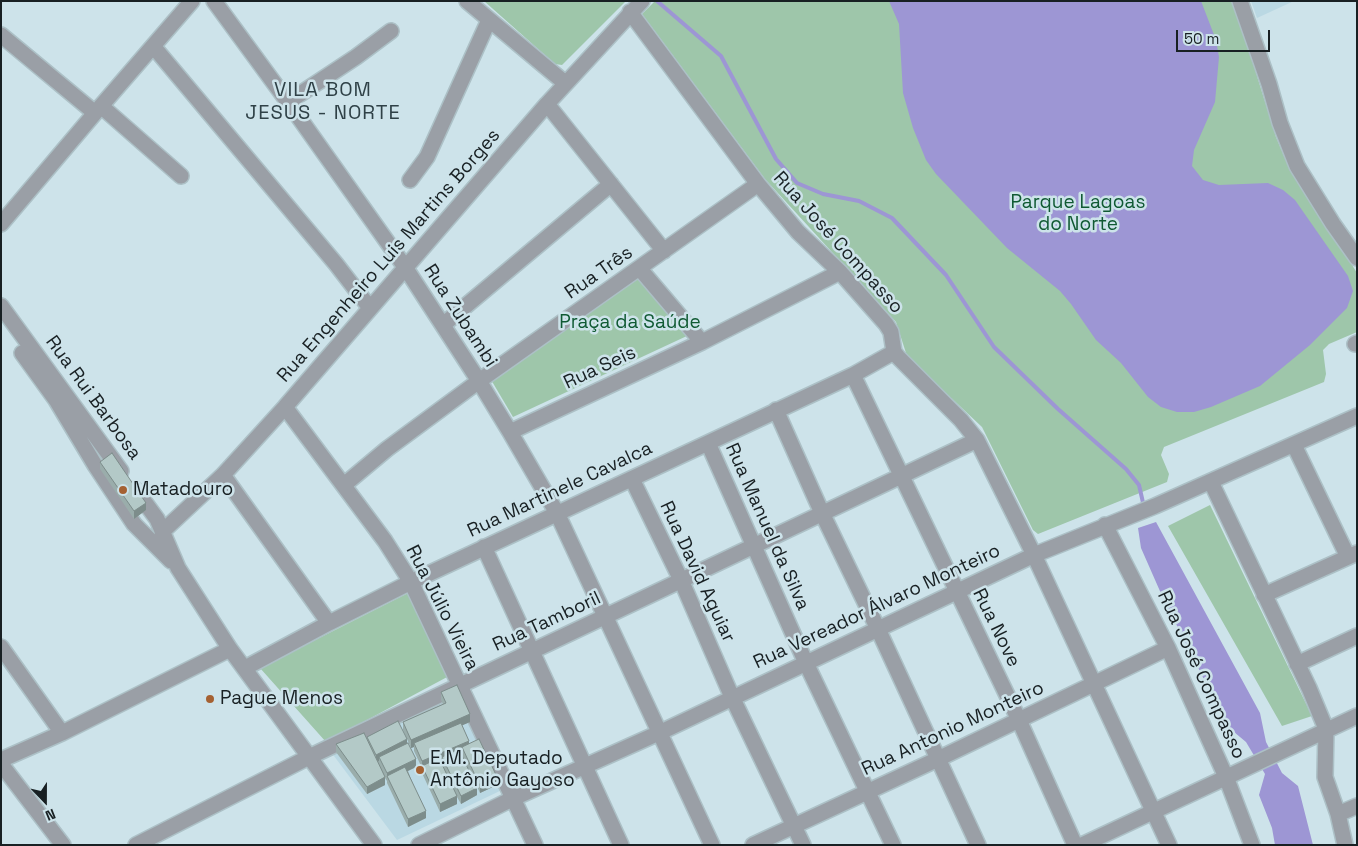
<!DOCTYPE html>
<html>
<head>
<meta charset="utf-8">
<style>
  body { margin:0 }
  #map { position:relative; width:1358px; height:846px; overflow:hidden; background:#cde3ea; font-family:"Space Grotesk",sans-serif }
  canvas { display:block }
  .frame { position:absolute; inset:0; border:2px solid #182023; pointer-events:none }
  .north { position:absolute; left:20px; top:776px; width:50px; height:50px; -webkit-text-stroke:4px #cde3ea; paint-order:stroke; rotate:158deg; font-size:14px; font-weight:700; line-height:20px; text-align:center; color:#182023 }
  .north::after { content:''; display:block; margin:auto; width:18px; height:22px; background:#182023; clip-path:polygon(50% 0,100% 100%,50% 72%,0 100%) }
  .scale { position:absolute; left:1176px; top:30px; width:94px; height:22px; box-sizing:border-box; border:2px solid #182023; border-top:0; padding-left:6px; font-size:15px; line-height:18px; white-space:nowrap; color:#182023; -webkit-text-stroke:4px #cde3ea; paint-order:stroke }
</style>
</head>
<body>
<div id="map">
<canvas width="1358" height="846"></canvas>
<div class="frame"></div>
<div class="north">N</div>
<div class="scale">50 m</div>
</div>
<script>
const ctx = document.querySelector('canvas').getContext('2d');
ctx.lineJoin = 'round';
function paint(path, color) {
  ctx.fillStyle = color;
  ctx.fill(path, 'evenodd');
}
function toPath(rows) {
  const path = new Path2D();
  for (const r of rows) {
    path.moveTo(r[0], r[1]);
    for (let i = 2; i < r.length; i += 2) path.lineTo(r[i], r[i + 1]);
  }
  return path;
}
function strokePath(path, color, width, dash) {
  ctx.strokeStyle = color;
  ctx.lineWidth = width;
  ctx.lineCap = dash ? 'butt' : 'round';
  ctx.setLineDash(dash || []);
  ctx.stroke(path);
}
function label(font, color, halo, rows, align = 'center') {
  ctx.font = font + ' "Space Grotesk",sans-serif';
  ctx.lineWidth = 5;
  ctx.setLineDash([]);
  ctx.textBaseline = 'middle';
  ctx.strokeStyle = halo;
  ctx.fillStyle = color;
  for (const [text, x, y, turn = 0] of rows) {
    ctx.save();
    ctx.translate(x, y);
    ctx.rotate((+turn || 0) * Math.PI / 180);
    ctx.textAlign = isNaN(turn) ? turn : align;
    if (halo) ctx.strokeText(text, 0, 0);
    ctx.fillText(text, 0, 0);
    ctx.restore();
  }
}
const built = toPath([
  [1251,1,1294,1,1257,18],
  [457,692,504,789,397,840,331,752]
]);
const green = toPath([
  [484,1,626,1,562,65,555,64],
  [655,1,1232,1,1243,31,1276,137,1284,156,1357,273,1357,332,1329,344,1323,350,1326,374,1324,382,1164,447,1161,455,1169,474,1167,482,1038,534,1033,530,982,427,912,361,906,353,896,322,765,179,642,14],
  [640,273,689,335,513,417,490,378],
  [1210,505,1312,716,1282,726,1168,526],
  [410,592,449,676,326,742,260,668]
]);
const water = toPath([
  [889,1,1201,1,1216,40,1219,57,1215,102,1194,150,1192,166,1203,180,1219,185,1268,183,1283,190,1295,200,1348,276,1353,291,1347,308,1310,345,1260,386,1211,407,1194,412,1177,412,1161,407,1148,397,1121,363,1096,340,1071,304,1060,291,1007,248,936,174,926,160,913,128,903,93,899,24],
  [1156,522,1260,713,1266,742,1282,773,1298,786,1313,845,1275,845,1272,828,1259,795,1265,774,1246,742,1228,727,1163,598,1141,548,1138,528]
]);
const stream = toPath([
  [657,1,721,56,776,159,797,183,823,194,859,201,892,218,946,275,994,347,1058,409,1126,469,1139,485,1144,507]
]);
const minor = toPath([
  [214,1,288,102,405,267,479,381,510,432,557,513,712,845],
  [467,1,565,83],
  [1240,1,1269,84,1280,123,1297,166,1333,224,1357,258],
  [630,12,758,184,798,232,840,272,886,324,891,332,894,352,898,357,961,420,977,440,1034,555,1169,845],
  [1,35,95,113],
  [153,46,336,264,370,308],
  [288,102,356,57,391,31],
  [547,104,664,251],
  [101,106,181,176],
  [410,180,427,157,489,20],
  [1,224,95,113,192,1],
  [640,269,702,342],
  [1,306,121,471],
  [443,325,611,184],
  [1355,344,1357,343],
  [22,353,56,400,95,465,134,524,171,561],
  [853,375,1019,720,1075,845],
  [285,407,385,541,411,582,535,845],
  [776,410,822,513,878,629,978,845],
  [510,432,702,342,840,272],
  [708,443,806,663,893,845],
  [1294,445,1348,557],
  [223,475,329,623],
  [632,479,681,580,732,697,803,845],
  [1211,482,1309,688,1326,729,1325,777,1338,814,1345,845],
  [344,485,387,449,479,381,758,184],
  [135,489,157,519,178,568,230,649,374,845],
  [1105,525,1168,648,1226,777,1252,845],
  [162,532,223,475,285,407,547,104,642,1],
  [484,547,621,845],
  [1264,595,1357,553],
  [1,647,62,733],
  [1297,664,1357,636],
  [245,668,329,623,411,582,853,375,894,352],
  [1,760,62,733,230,649],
  [1,764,63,845],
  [1338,814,1357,806],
  [136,845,309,757,977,440],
  [419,845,514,798,661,732,1034,555,1155,506,1357,416],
  [753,845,938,759,1168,648],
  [1082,845,1357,716]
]);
const wall = toPath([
  [100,462,146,510,134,519,100,469],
  [441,692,470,722,462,725,469,743,497,785,480,793,462,755,462,752,460,752,477,795,461,804,457,797,457,804,440,812,422,773,422,768,414,751,414,747,411,748,403,730,403,722,443,704,441,700],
  [367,737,407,743,416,767,408,771,426,818,408,827,387,783,387,781,385,778,385,785,367,794,336,752,336,744,367,740]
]);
const shadedWall = toPath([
  [146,503,146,510,134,519,134,511],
  [470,714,470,722,415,746,414,743,414,747,411,748,411,740],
  [407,739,407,747,379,757,379,761,376,762,376,755],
  [469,741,469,748,462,747,462,752,443,760,442,757,442,760,423,768,422,766,422,761],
  [416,759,416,767,389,780,387,776,387,773],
  [385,777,385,785,367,794,367,787],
  [497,777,497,785,480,793,480,786],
  [477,788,477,795,461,804,461,796],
  [457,796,457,804,440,812,440,804],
  [426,811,426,818,408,827,408,819]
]);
const building = toPath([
  [112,453,146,503,134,511,100,462,112,453],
  [457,685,470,714,411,740,403,722,446,703,441,692,457,685],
  [398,721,407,739,376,755,367,737,398,721],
  [461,723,469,741,422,761,414,743,461,723],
  [364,733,385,777,367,787,336,744,364,733],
  [479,739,497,777,480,786,462,747,479,739],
  [408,743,416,759,387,773,379,757,408,743],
  [459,749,477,788,461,796,442,757,459,749],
  [439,758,457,796,440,804,422,766,439,758],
  [405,767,426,811,408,819,387,776,405,767]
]);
const markers = [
  [123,490,5,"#a56132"],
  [210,699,5,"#a56132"],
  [420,770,5,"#a56132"]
];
const parkNames = [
  ["Parque Lagoas",1078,203],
  ["do Norte",1078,225],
  ["Praça da Saúde",630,323]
];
const streetNames = [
  ["Rua José Compasso",838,243,48],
  ["Rua Engenheiro Luis Martins Borges",389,256,-49],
  ["Rua Três",599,273,-35],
  ["Rua Zubambi",460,316,57],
  ["Rua Seis",600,368,-25],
  ["Rua Rui Barbosa",93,398,54],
  ["Rua Martinele Cavalca",560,490,-25],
  ["Rua Manuel da Silva",767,527,66],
  ["Rua David Aguiar",697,572,65],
  ["Rua Vereador Álvaro Monteiro",877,607,-25],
  ["Rua Júlio Vieira",442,608,63],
  ["Rua Tamboril",547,622,-25],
  ["Rua Nove",996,628,64],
  ["Rua José Compasso",1201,675,65],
  ["Rua Antonio Monteiro",953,729,-25]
];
const poiNames = [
  ["Matadouro",133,490],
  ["Pague Menos",220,699],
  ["E.M. Deputado",430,759],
  ["Antônio Gayoso",430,781]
];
const neighbourhoodNames = [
  ["VILA BOM",323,91],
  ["JESUS - NORTE",323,114]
];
paint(built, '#bad8e3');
paint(green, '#9ec6aa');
paint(water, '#9d96d4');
strokePath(stream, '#9d96d4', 4);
strokePath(minor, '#acc0c6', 18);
strokePath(minor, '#9a9fa6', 15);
paint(wall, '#9aadab');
paint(shadedWall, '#7d8d8b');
paint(building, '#b3c9c7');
strokePath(building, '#7d8d8b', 1);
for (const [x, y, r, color] of markers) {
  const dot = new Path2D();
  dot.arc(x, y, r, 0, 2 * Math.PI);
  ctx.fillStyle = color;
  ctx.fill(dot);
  strokePath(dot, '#cde3ea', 2);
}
label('19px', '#105a33', '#cde3ea', parkNames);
label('19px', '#182023', '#cde3ea', streetNames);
label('19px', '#182023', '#cde3ea', poiNames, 'left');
ctx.letterSpacing = '1px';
label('20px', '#2f4147', '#cde3ea', neighbourhoodNames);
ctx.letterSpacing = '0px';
</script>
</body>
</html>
